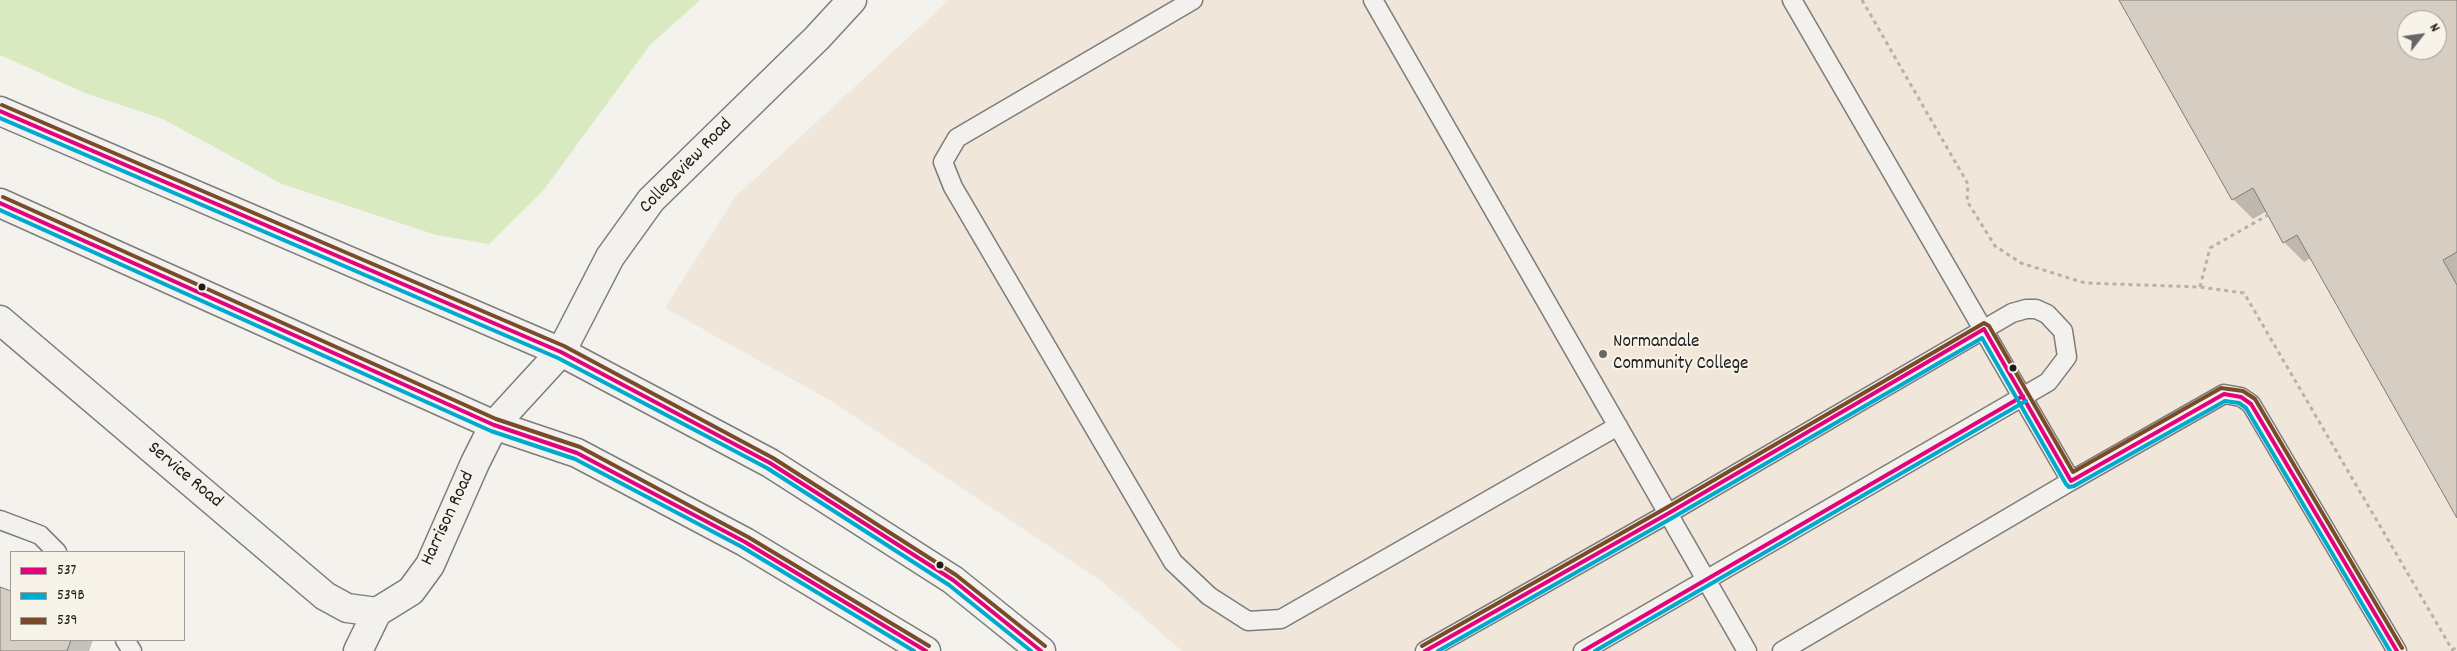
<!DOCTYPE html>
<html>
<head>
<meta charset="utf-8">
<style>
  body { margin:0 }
  #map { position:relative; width:2457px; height:651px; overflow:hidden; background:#f4f2ec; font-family:Dekko,sans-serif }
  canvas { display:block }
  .legend { position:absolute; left:10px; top:551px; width:175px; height:90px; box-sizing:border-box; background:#f7f3e8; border:1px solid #9f9d96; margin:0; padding:6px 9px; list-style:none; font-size:15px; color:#1c1c1c }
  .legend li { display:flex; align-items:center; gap:10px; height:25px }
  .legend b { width:25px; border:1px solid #9f9d96 }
  .north { position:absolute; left:2397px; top:10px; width:50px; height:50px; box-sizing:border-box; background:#f7f3e8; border:1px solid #9f9d96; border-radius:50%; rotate:60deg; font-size:14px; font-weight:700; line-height:20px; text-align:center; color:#1c1c1c }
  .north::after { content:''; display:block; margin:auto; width:18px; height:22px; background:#686765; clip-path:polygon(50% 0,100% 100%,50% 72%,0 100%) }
</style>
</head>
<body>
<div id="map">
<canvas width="2457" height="651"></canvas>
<ul class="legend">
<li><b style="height:6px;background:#e5007d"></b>537</li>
<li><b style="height:6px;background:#00a9ce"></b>539B</li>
<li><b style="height:6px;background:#7a4b2a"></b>539</li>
</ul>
<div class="north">N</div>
</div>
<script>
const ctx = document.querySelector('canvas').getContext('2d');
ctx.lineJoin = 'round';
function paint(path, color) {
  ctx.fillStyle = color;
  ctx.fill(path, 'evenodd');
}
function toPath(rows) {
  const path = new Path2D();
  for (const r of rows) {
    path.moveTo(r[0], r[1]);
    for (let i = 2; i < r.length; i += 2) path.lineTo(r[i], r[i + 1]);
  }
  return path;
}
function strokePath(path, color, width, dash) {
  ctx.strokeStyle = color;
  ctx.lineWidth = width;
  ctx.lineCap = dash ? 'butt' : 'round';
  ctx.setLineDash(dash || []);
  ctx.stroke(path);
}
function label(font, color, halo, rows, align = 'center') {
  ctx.font = font + ' Dekko,sans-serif';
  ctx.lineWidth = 4;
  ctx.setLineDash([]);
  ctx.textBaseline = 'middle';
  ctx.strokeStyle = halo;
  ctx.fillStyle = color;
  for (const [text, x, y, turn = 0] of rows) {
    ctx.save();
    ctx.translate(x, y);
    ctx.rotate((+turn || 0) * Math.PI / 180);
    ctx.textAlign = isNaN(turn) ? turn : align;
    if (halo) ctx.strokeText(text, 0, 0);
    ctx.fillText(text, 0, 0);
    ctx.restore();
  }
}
const built = toPath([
  [949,0,2457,0,2457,651,1182,651,1101,581,831,401,665,308,735,197],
  [2407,20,2437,20,2437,50,2407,50]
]);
const green = toPath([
  [0,0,700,0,650,45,543,191,489,244,436,235,282,184,163,119,85,93,0,55]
]);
const shadow = toPath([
  [2121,0,2457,0,2457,516,2311,258,2304,262,2284,242,2267,211,2253,219,2233,199],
  [2407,20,2437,20,2437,50,2407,50],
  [0,589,11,592,11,640,93,640,89,651,0,651]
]);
const building = toPath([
  [2119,0,2457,0,2457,252,2443,260,2457,285,2457,518,2297,235,2283,243,2253,188,2232,200,2119,0],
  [2407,20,2437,20,2437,50,2407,50,2407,20],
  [0,587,11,591,11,640,71,640,67,651,0,651,0,587]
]);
const path = toPath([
  [1862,0,1968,184,1967,201,1995,246,2021,263,2085,283,2200,287,2244,293,2453,651],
  [2200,287,2210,248,2268,215],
  [2452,650,2457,647]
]);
const lane = toPath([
  [1193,0,957,138,943,162,953,187,1173,562,1209,596,1248,621,1281,619,1618,426],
  [1373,0,1747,651],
  [1792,0,2071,481,2224,394,2241,397,2251,404,2397,651],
  [0,520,40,535,57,552],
  [125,640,132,651],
  [1425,651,1669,513,2012,313,2026,309,2036,309,2047,314,2063,331,2067,357,2048,382,1583,651],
  [1782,651,2071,481]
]);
const street = toPath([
  [0,320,325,596,347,608,377,612],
  [358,651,377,612,411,591,430,565,475,463,494,425]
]);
const secondary = toPath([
  [0,111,561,352,770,463,953,580,1041,651],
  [0,203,494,425,577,453,745,542,926,651],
  [494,425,561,352,610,257,651,200,817,38,852,0]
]);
const bus1 = toPath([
  [0,111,561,352,770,463,953,580,1041,651],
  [0,203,494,425,577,453,745,542,926,651],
  [1984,329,2071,481,2224,394,2241,397,2251,404,2397,651],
  [1425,651,1669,513,1984,329],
  [1583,651,2023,396]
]);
const bus2 = toPath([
  [0,118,558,358,767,468,949,585,1031,651],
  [0,210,491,431,575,459,742,547,914,651],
  [1438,651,1672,518,1982,338,2066,484,2069,487,2074,486,2225,401,2239,403,2246,408,2390,651],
  [1595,651,2026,401]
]);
const bus3 = toPath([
  [2,105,564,346,773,458,956,575,1045,646],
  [3,197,496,419,580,447,748,537,929,646],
  [1422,646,1666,508,1984,323,1989,326,2073,472,2221,388,2243,391,2255,399,2402,648]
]);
const markers = [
  [202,287,4.5,"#1c1c1c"],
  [1603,354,5,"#686765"],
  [2013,368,4.5,"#1c1c1c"],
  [940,565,4.5,"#1c1c1c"]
];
const streetNames = [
  ["Collegeview Road",687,167,-46],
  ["Service Road",184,476,40],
  ["Harrison Road",449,519,-65]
];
const poiNames = [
  ["Normandale",1613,343],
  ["Community College",1613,365]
];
paint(built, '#f0e7da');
paint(green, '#daeac0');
paint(shadow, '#0003');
paint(building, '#d6cdc3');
strokePath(building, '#7d7c7a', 1);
strokePath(lane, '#7d7c7a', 21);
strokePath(street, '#7d7c7a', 31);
strokePath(secondary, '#7d7c7a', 31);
strokePath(path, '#b4b3b0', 3, [4, 4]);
strokePath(lane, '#f2f1ed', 18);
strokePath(street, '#f2f1ed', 28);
strokePath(secondary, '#f2f1ed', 28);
strokePath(bus1, '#e5007d', 4);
strokePath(bus2, '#00a9ce', 4);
strokePath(bus3, '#7a4b2a', 4);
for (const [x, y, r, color] of markers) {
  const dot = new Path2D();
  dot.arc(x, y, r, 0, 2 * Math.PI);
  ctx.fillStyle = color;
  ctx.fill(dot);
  strokePath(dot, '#f7f3e8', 2);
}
label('19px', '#1c1c1c', '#f7f3e8', streetNames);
label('19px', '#1c1c1c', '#f7f3e8', poiNames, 'left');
</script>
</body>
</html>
